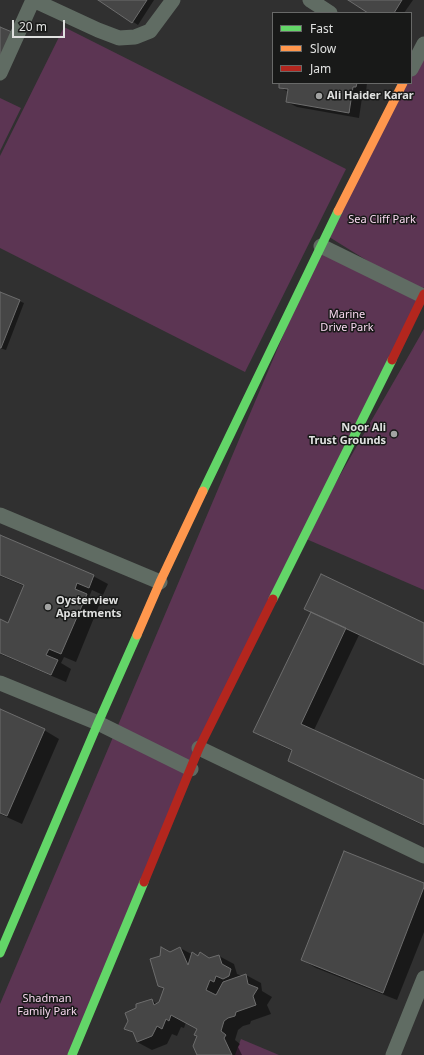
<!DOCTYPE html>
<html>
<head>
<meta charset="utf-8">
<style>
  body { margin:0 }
  #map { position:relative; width:424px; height:1055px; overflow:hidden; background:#303030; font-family:"Noto Sans",sans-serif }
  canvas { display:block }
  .legend { position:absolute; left:272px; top:12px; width:140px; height:72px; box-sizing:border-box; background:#181918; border:1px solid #686968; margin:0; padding:5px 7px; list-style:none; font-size:12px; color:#e0e1e0 }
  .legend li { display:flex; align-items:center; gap:8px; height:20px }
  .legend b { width:20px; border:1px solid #686968 }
  .scale { position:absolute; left:12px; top:20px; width:53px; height:18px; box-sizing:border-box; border:2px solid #e0e1e0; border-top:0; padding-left:5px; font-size:12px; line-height:14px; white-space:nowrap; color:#e0e1e0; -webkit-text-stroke:3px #181918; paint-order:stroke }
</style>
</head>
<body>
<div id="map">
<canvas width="424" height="1055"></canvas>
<ul class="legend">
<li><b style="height:5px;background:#63d668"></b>Fast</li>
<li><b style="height:5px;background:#ff974d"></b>Slow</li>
<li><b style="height:5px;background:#b3261e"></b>Jam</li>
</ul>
<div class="scale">20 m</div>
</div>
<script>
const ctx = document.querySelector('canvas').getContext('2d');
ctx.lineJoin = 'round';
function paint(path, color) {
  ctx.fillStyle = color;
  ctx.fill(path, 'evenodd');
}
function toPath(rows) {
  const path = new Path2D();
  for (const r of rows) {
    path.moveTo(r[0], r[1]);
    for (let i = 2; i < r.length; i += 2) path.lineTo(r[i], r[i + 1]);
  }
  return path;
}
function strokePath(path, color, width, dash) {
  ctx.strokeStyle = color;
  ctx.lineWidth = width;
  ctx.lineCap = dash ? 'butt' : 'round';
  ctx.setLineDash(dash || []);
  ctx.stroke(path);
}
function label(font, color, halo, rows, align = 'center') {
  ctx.font = font + ' "Noto Sans",sans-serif';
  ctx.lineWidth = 3;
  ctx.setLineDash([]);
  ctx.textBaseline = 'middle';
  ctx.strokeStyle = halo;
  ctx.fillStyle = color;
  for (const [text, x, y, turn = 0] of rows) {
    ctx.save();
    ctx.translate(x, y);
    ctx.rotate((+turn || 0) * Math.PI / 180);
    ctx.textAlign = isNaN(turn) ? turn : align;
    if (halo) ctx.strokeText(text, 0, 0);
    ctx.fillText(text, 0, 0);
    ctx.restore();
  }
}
const green = toPath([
  [64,27,346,169,245,372,0,248,0,156],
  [424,51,424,287,191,769,73,1055,0,1055,0,1004,321,246,416,291,326,235],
  [0,98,21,108,0,151],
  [424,329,424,590,304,538],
  [241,1039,279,1055,235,1055]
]);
const shadow = toPath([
  [100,0,154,0,138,25],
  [350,0,413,0,404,13,370,13],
  [280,83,367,83,366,92,363,91,359,118,297,107,287,102,288,92,280,87],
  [0,293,24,303,6,350,0,348],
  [0,536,93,576,108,584,103,595,92,590,89,597,100,603,76,662,64,657,61,663,71,669,66,682,0,654,0,620,9,624,24,586,0,576],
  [312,612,424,624,424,665,359,635,314,730,424,781,424,826,301,767,289,760,292,751,267,739,254,732],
  [0,710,44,730,59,739,22,824,0,814],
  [424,884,424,932,397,1000,316,968,302,960],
  [180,948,199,958,209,959,219,956,234,964,237,974,242,976,246,975,261,983,262,991,272,997,267,1005,271,1014,251,1021,250,1024,243,1026,238,1030,235,1040,240,1044,238,1047,242,1055,198,1055,198,1029,186,1022,184,1028,181,1027,177,1036,172,1034,167,1044,152,1050,137,1042,135,1034,126,1028,152,1000,157,1004,160,1002,165,989,159,986,170,953]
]);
const building = toPath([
  [98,0,147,0,132,23,98,0],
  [348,0,402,0,394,13,368,13,348,0],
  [0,27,12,32,0,58,0,27],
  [279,83,357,83,356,87,353,87,349,113,286,102,288,89,279,88,279,83],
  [0,292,20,300,1,348,0,348,0,292],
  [0,535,94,575,89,588,77,583,75,589,87,594,61,654,49,649,46,655,58,660,51,675,0,653,0,619,8,623,24,585,0,575,0,535],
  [321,574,424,623,424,665,304,609,321,574],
  [311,612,346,628,301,724,424,780,424,825,288,761,292,750,253,732,311,612],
  [0,709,45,729,7,816,0,813,0,709],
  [344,851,424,883,424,887,383,993,301,960,344,851],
  [161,947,170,952,180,947,188,965,192,952,198,956,200,952,209,958,219,955,222,964,231,969,229,976,223,979,216,976,214,982,210,980,206,990,216,995,223,982,246,974,248,984,258,988,253,996,256,1005,236,1012,235,1016,228,1018,224,1021,221,1031,226,1035,224,1038,232,1055,197,1055,193,1046,197,1036,194,1035,197,1029,171,1015,169,1021,166,1019,162,1029,157,1026,152,1036,137,1042,133,1032,124,1029,128,1021,125,1013,136,1008,136,1004,152,999,154,1005,159,1002,164,988,158,986,150,959,160,956,161,947]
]);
const street = toPath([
  [33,0,98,30,119,38,135,37,150,31,173,0],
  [310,0,330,13],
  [411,69,424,44],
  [0,73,33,0],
  [321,246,423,296],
  [0,515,160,582],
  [0,683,98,723,191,769],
  [199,748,424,856],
  [393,1055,424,978]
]);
const fast = toPath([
  [203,491,338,211],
  [273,599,392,360],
  [0,953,98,723,137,635],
  [72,1055,144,882]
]);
const slow = toPath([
  [338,211,403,83],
  [137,635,160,582,203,491]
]);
const jam = toPath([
  [392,360,424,294],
  [144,882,199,748,273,599]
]);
const markers = [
  [319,96,4,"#a2a3a2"],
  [394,434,4,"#a2a3a2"],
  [48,607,4,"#a2a3a2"]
];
const poiNames = [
  ["Ali Haider Karar",327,96],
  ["Noor Ali",386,428,"right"],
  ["Trust Grounds",386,441,"right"],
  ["Oysterview",56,601],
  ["Apartments",56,614]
];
const parkNames = [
  ["Sea Cliff Park",382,220],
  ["Marine",347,315],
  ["Drive Park",347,328],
  ["Shadman",47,999],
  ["Family Park",47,1012]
];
paint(green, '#5c3553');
paint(shadow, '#0007');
paint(building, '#464646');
strokePath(building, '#6d6d6d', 1);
strokePath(street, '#606c63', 15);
strokePath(fast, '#63d668', 9);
strokePath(slow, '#ff974d', 9);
strokePath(jam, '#b3261e', 9);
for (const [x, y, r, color] of markers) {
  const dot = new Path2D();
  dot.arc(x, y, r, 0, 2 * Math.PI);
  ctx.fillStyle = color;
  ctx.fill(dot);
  strokePath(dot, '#181918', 1.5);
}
label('bold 11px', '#e0e1e0', '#181918', poiNames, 'left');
label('11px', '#f7d7ee', '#181918', parkNames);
</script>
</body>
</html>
